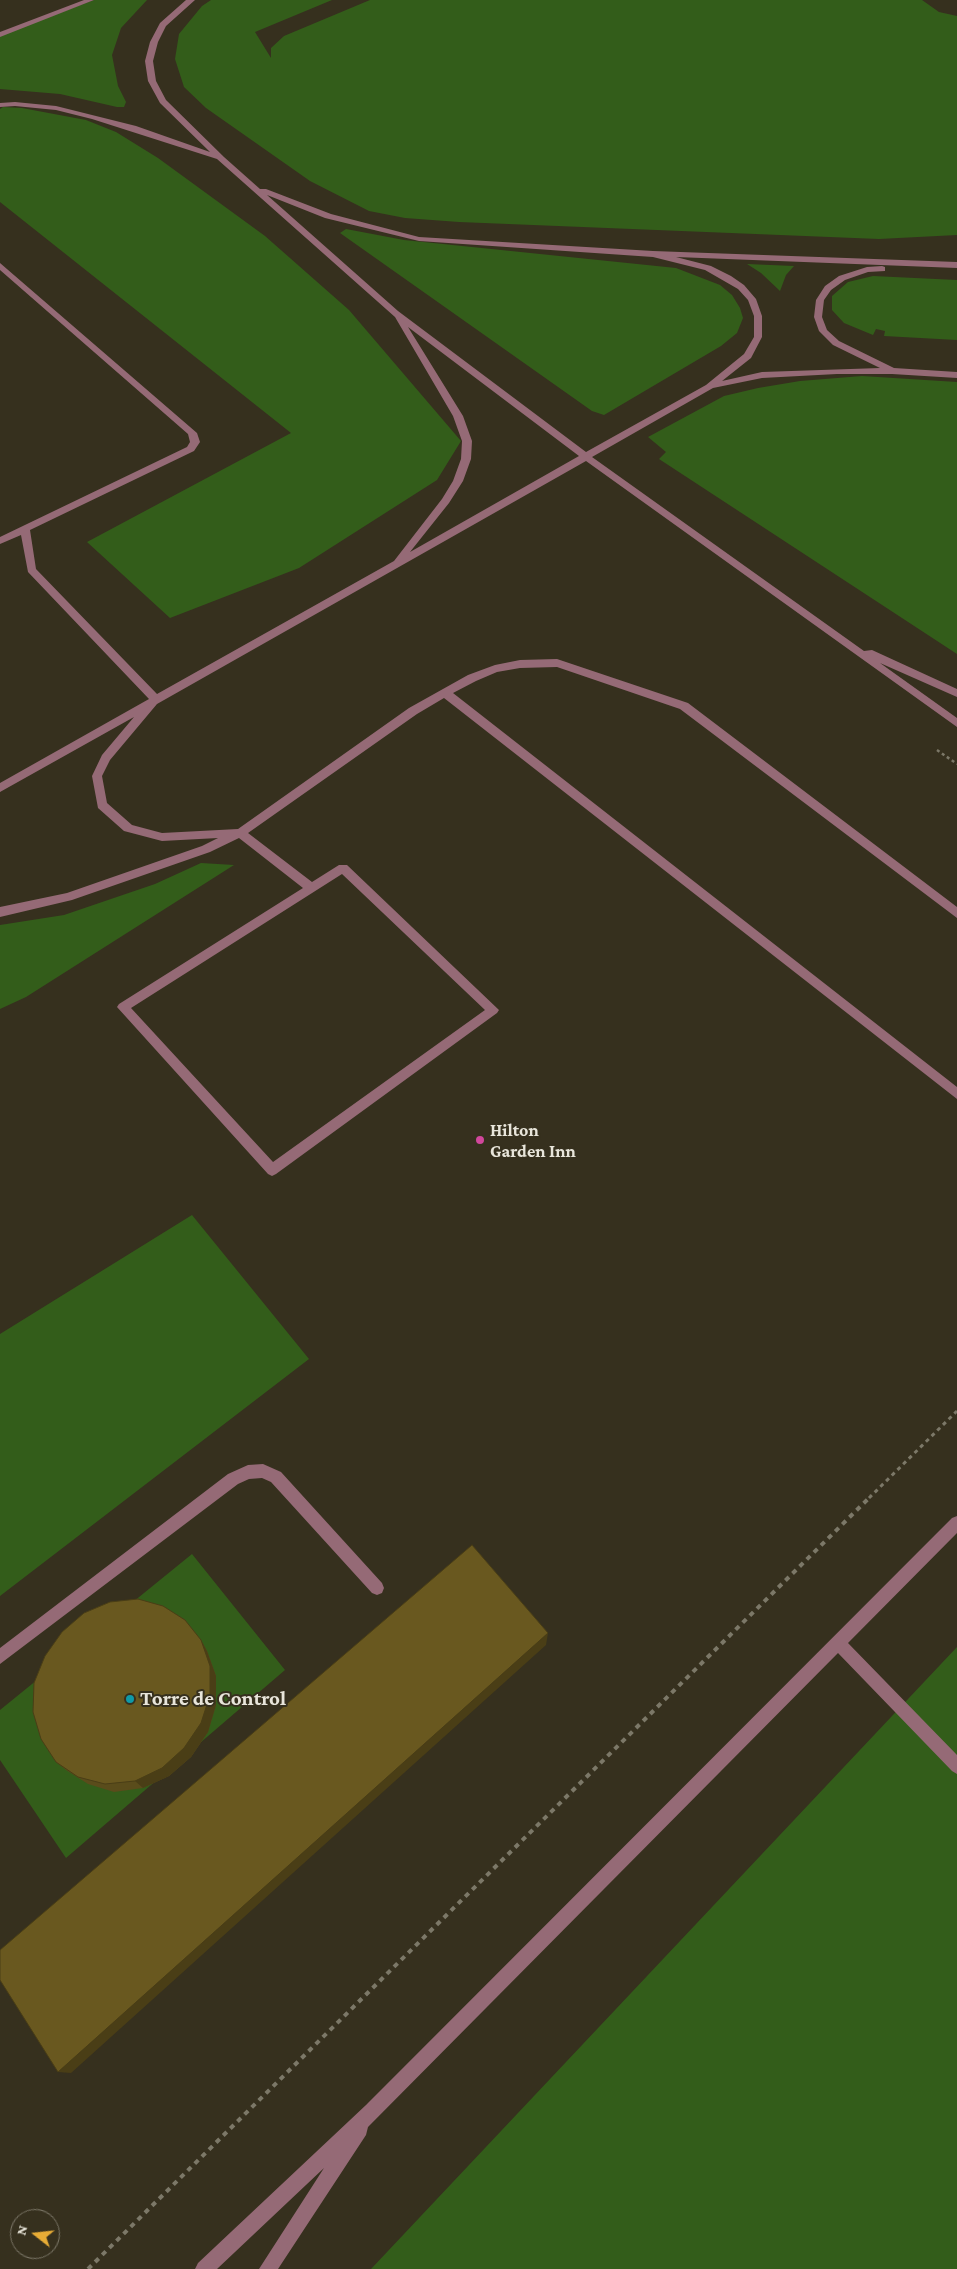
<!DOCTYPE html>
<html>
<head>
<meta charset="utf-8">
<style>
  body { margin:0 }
  #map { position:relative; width:957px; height:2269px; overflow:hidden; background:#36301e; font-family:"Crimson Pro",serif }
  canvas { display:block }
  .north { position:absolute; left:10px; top:2209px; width:50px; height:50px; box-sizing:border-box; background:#36301e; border:1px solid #7d7869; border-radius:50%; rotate:286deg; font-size:14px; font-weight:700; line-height:20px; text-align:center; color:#e8e5da }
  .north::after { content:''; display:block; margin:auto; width:18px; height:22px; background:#e7ac36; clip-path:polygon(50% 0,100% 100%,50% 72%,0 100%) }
</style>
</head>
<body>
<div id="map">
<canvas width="957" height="2269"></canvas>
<div class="north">N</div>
</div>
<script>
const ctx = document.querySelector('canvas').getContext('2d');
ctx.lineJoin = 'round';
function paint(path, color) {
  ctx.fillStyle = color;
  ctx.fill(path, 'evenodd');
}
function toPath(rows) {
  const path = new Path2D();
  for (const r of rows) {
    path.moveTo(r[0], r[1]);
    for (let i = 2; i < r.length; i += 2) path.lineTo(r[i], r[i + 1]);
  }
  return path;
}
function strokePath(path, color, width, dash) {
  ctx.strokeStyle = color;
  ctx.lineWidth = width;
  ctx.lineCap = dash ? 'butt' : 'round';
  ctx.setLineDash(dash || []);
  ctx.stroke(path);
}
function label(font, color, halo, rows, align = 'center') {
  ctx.font = font + ' "Crimson Pro",serif';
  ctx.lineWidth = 4;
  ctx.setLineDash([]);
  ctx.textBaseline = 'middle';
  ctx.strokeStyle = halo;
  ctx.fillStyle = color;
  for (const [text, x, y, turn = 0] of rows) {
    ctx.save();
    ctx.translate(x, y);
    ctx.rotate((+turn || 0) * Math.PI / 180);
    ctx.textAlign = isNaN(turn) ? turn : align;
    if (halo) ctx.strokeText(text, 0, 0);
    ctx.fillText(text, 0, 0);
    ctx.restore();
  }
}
const green = toPath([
  [94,0,147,0,121,28,112,55,118,86,126,102,124,107,117,107,60,94,0,89,0,35],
  [211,0,332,0,255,32,271,58,271,48,284,36,370,0,922,0,939,12,957,16,957,235,879,239,459,222,405,218,369,211,310,181,206,108,184,87,175,59,179,34,202,6],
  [3,107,22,108,86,120,116,132,158,158,265,236,349,310,461,441,437,480,299,568,170,618,87,542,291,433,0,202,0,109],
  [346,229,404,240,676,268,720,285,732,295,740,308,743,318,737,333,721,346,604,415,592,411,340,233],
  [747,264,794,266,786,275,780,291,761,273],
  [873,276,957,280,957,340,884,336,885,331,876,329,873,335,844,323,832,310,832,296,848,282],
  [862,376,957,382,957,654,659,459,666,452,648,437,724,396,758,388,800,381],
  [201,863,234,865,26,997,0,1009,0,925,64,915,155,884],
  [192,1215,309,1359,0,1596,0,1334],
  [192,1554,285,1670,66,1858,0,1760,0,1710],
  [957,1647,957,2269,371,2269]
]);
const pathFar2 = toPath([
  [937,750,957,764]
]);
const pathFar1 = toPath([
  [869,1498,957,1411]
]);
const path = toPath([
  [88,2269,871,1496]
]);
const minor = toPath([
  [84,0,94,0,0,37,0,32,84,0],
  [186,0,195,0,166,26,158,42,153,61,156,81,166,100,224,157,260,189,266,189,331,214,419,237,653,251,957,262,957,268,676,257,711,266,731,276,744,285,756,299,762,316,762,337,751,358,722,381,762,372,880,368,833,345,819,331,814,317,816,300,825,286,839,276,867,267,882,266,885,267,885,271,868,272,845,280,831,290,824,300,822,317,827,330,839,341,894,368,957,372,957,378,892,374,837,374,762,378,713,388,592,457,864,651,872,650,957,689,957,697,880,663,957,718,957,727,586,461,157,704,110,760,102,776,107,803,132,825,162,833,238,829,409,708,468,675,495,665,520,660,557,659,688,703,957,907,957,918,680,709,557,667,520,668,497,672,476,681,453,693,957,1087,957,1099,444,698,417,714,248,833,312,882,339,865,347,865,499,1010,497,1013,276,1174,272,1176,268,1174,117,1007,119,1004,303,888,239,838,210,852,72,900,0,917,0,907,67,893,202,846,218,838,162,841,124,831,98,808,92,776,102,755,134,717,0,792,0,783,149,699,28,572,21,535,0,544,0,537,187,447,190,442,188,434,0,270,0,263,197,433,200,442,194,451,30,530,36,569,157,694,394,561,442,499,453,481,461,459,462,441,453,416,395,317,217,159,92,119,56,110,15,106,0,107,0,103,15,102,56,106,136,126,210,152,160,103,148,81,145,61,150,42,160,23,186,0],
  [267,195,325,218,419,241,653,257,705,270,738,289,748,300,754,316,754,337,744,354,706,385,586,452,398,311,267,195],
  [408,327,579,456,410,552,449,503,463,481,471,459,472,441,463,416,408,327],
  [342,874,485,1010,273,1162,131,1008,342,874],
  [263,1464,281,1472,382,1583,384,1588,382,1593,377,1595,372,1593,271,1482,262,1478,249,1479,238,1484,0,1664,0,1648,228,1474,248,1465,263,1464],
  [957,1516,957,1533,848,1643,957,1755,957,1774,952,1771,838,1653,368,2127,366,2135,278,2269,259,2269,324,2168,217,2269,195,2269,198,2263,366,2105,952,1518,957,1516]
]);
const wall = toPath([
  [201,1640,207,1651,216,1676,216,1705,208,1732,191,1757,169,1776,143,1788,114,1792,88,1784,66,1770,56,1762]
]);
const shadedWall = toPath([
  [548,1633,546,1645,71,2073,58,2072],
  [201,1640,207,1651,216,1676,216,1705,208,1732,191,1757,169,1776,143,1788,135,1781]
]);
const building = toPath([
  [472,1545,548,1633,58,2072,0,1980,0,1950,472,1545],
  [138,1599,163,1606,185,1620,201,1640,210,1666,210,1695,201,1723,184,1748,162,1768,135,1781,105,1784,78,1777,56,1762,41,1739,33,1712,34,1683,45,1656,62,1632,84,1613,110,1602,138,1599]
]);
const markers = [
  [480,1140,5,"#d1479c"],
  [130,1699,5,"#0f9aa8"]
];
const poiNames = [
  ["Hilton",490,1130],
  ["Garden Inn",490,1151]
];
const nearPoinames = [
  ["Torre de Control",140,1699]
];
paint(green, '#335d1a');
strokePath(pathFar2, '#7c7868', 2.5, [3, 3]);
strokePath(pathFar1, '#7c7868', 3, [4, 4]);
strokePath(path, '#7c7868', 4, [5, 5]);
paint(minor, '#956a76');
paint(wall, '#5a4c1b');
paint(shadedWall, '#4a3e16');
paint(building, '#69581f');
strokePath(building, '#4a3e16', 1);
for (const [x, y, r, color] of markers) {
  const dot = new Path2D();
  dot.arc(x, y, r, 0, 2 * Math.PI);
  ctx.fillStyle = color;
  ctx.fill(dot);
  strokePath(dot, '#36301e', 2);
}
label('bold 18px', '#e8e5da', '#36301e', poiNames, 'left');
label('bold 21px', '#e8e5da', '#36301e', nearPoinames, 'left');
</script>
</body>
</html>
